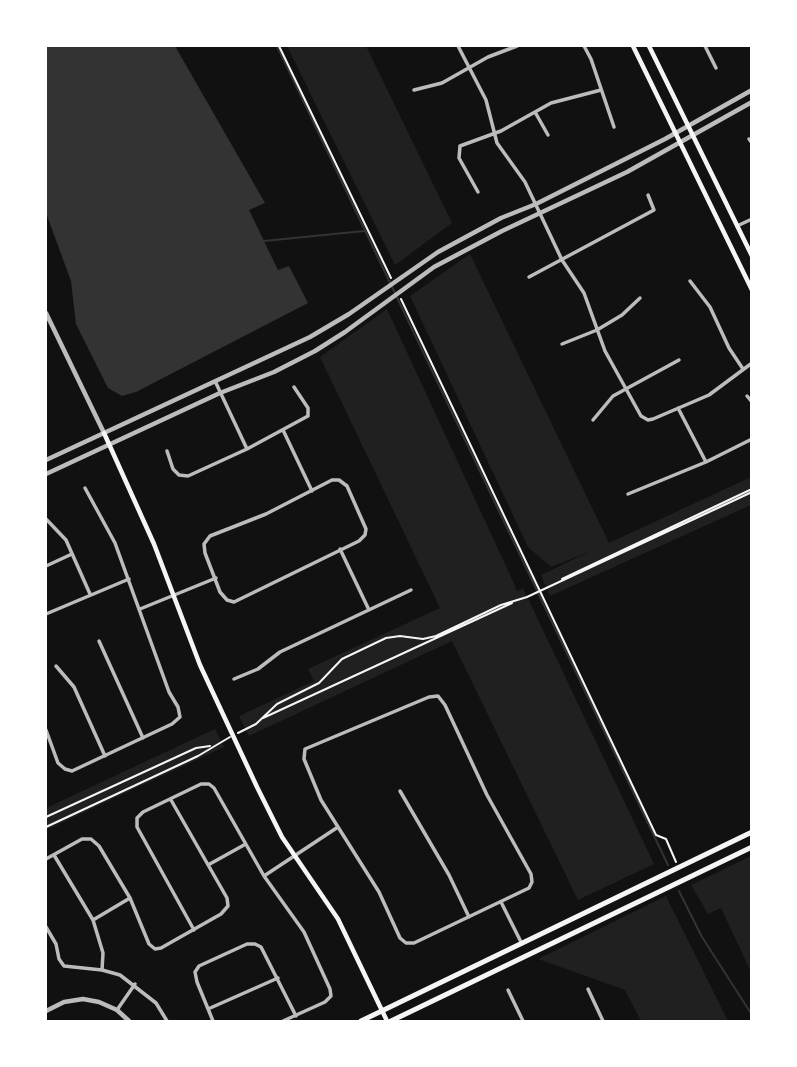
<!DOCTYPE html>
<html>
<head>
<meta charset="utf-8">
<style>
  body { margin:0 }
  #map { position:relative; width:797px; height:1067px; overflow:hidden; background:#111; font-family:Lato,sans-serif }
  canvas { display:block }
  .frame { position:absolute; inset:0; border:47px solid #fff; pointer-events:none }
</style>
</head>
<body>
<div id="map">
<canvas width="797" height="1067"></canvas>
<div class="frame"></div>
</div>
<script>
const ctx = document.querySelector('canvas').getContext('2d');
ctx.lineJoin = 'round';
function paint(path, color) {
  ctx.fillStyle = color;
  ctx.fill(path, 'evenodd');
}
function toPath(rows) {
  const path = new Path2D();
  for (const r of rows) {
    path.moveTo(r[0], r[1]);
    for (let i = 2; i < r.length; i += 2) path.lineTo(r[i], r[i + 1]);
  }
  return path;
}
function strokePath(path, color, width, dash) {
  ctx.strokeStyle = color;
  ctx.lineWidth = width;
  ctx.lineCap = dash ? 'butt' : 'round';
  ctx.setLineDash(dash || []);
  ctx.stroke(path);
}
const green = toPath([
  [287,46,366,46,452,223,395,265],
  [470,254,609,543,751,477,751,505,550,596,541,575,591,551,551,567,528,547,410,296],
  [387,309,516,588,514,589,518,591,523,588,654,864,578,900,452,641,249,736,239,716,314,681,308,669,440,608,320,357],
  [215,729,224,747,46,830,46,808],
  [751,856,751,972,721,908,708,914,691,885],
  [666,896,728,1021,641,1021,625,990,538,959]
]);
const water = toPath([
  [46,46,175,46,265,203,249,210,278,270,289,266,308,303,136,392,122,396,108,388,76,324,71,281,46,213]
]);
const stream = toPath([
  [277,46,668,865],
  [264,241,364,231],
  [679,891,702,937,752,1015]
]);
const path = toPath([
  [279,46,391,278],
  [401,299,656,835,666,839,676,862],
  [562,579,752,489],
  [263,718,512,603],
  [238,733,256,724,277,704,319,683,342,659,386,638,400,636,423,639,436,636,501,605,527,597,752,492],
  [46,817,196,748,210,746],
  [46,827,198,756,230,737]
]);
const minor = toPath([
  [458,46,486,100,497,143,525,182,562,260,584,293,605,351,641,416,648,420,653,419,709,395,752,363],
  [584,46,591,59,614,127],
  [705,46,716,68],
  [414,90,442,83,488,57,517,46],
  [535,112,548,135],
  [749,139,752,143],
  [478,192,459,158,460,146,501,131,551,103,601,90],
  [737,226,752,219],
  [529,277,654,210,648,195],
  [690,281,710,307,729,348,743,369],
  [562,344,597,330,622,315,640,298],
  [215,381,247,449],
  [747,396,752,402],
  [678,408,706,462],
  [593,420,613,396,679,360],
  [283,430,312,491],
  [167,451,173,469,179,475,188,476,247,449,308,416,308,408,294,387],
  [332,480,339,480,347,486,366,529,365,535,359,541,234,602,227,600,220,592,205,553,204,544,210,536,266,514,332,480],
  [628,494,706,462,752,439],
  [46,519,66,540,90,594],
  [340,549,369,610],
  [46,566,72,554],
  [140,609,216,578],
  [46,614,129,579],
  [99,641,143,738],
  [56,666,74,687,105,756],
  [234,679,258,669,280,652,411,590],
  [438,696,445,705,487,795,531,874,532,882,529,888,414,943,406,943,400,938,379,892,321,800,304,759,305,749,429,697,438,696],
  [46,730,58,763,65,769,72,771,172,724,180,717,178,707,169,692,115,543,85,488],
  [400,791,449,875,469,917],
  [54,855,93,920,103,953,102,970],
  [46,859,82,839,91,839,99,846,130,898,149,944,155,949,161,948,221,914,228,906,227,898,171,800],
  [208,865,244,845],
  [264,876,338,827],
  [501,902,522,944],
  [93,920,130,898],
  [46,927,56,944,59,959,64,966,102,970,120,975,156,1003,167,1021],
  [194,930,137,827,137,818,143,812,201,784,209,784,214,788,264,876,304,932,330,989,331,996,325,1002,283,1021],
  [588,989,603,1021],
  [508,990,523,1021],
  [208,1009,278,978],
  [117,1010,135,984],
  [213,1021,197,982,195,972,199,966,247,944,255,944,261,947,296,1016]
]);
const tertiary = toPath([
  [46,313,104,433],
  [46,460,310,337,349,314,438,252,501,218,536,204,665,139,752,90],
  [46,474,220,393,274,372,315,351,345,332,434,267,502,231,627,172,752,102],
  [46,1011,64,1002,83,999,99,1002,117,1010,129,1021]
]);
const secondary = toPath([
  [633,46,752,290],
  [649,46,752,256],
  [104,433,154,544,200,665,257,787,282,837,338,919,387,1021]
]);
const primary = toPath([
  [361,1021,752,832],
  [391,1021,752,847]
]);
paint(green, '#202020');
paint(water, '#333');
strokePath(stream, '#333', 2);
strokePath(path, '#f5f5f5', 2);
strokePath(minor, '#bcbcbc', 3.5);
strokePath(tertiary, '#bcbcbc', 4.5);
strokePath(secondary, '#f5f5f5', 4.5);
strokePath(primary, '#f5f5f5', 5);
</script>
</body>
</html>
